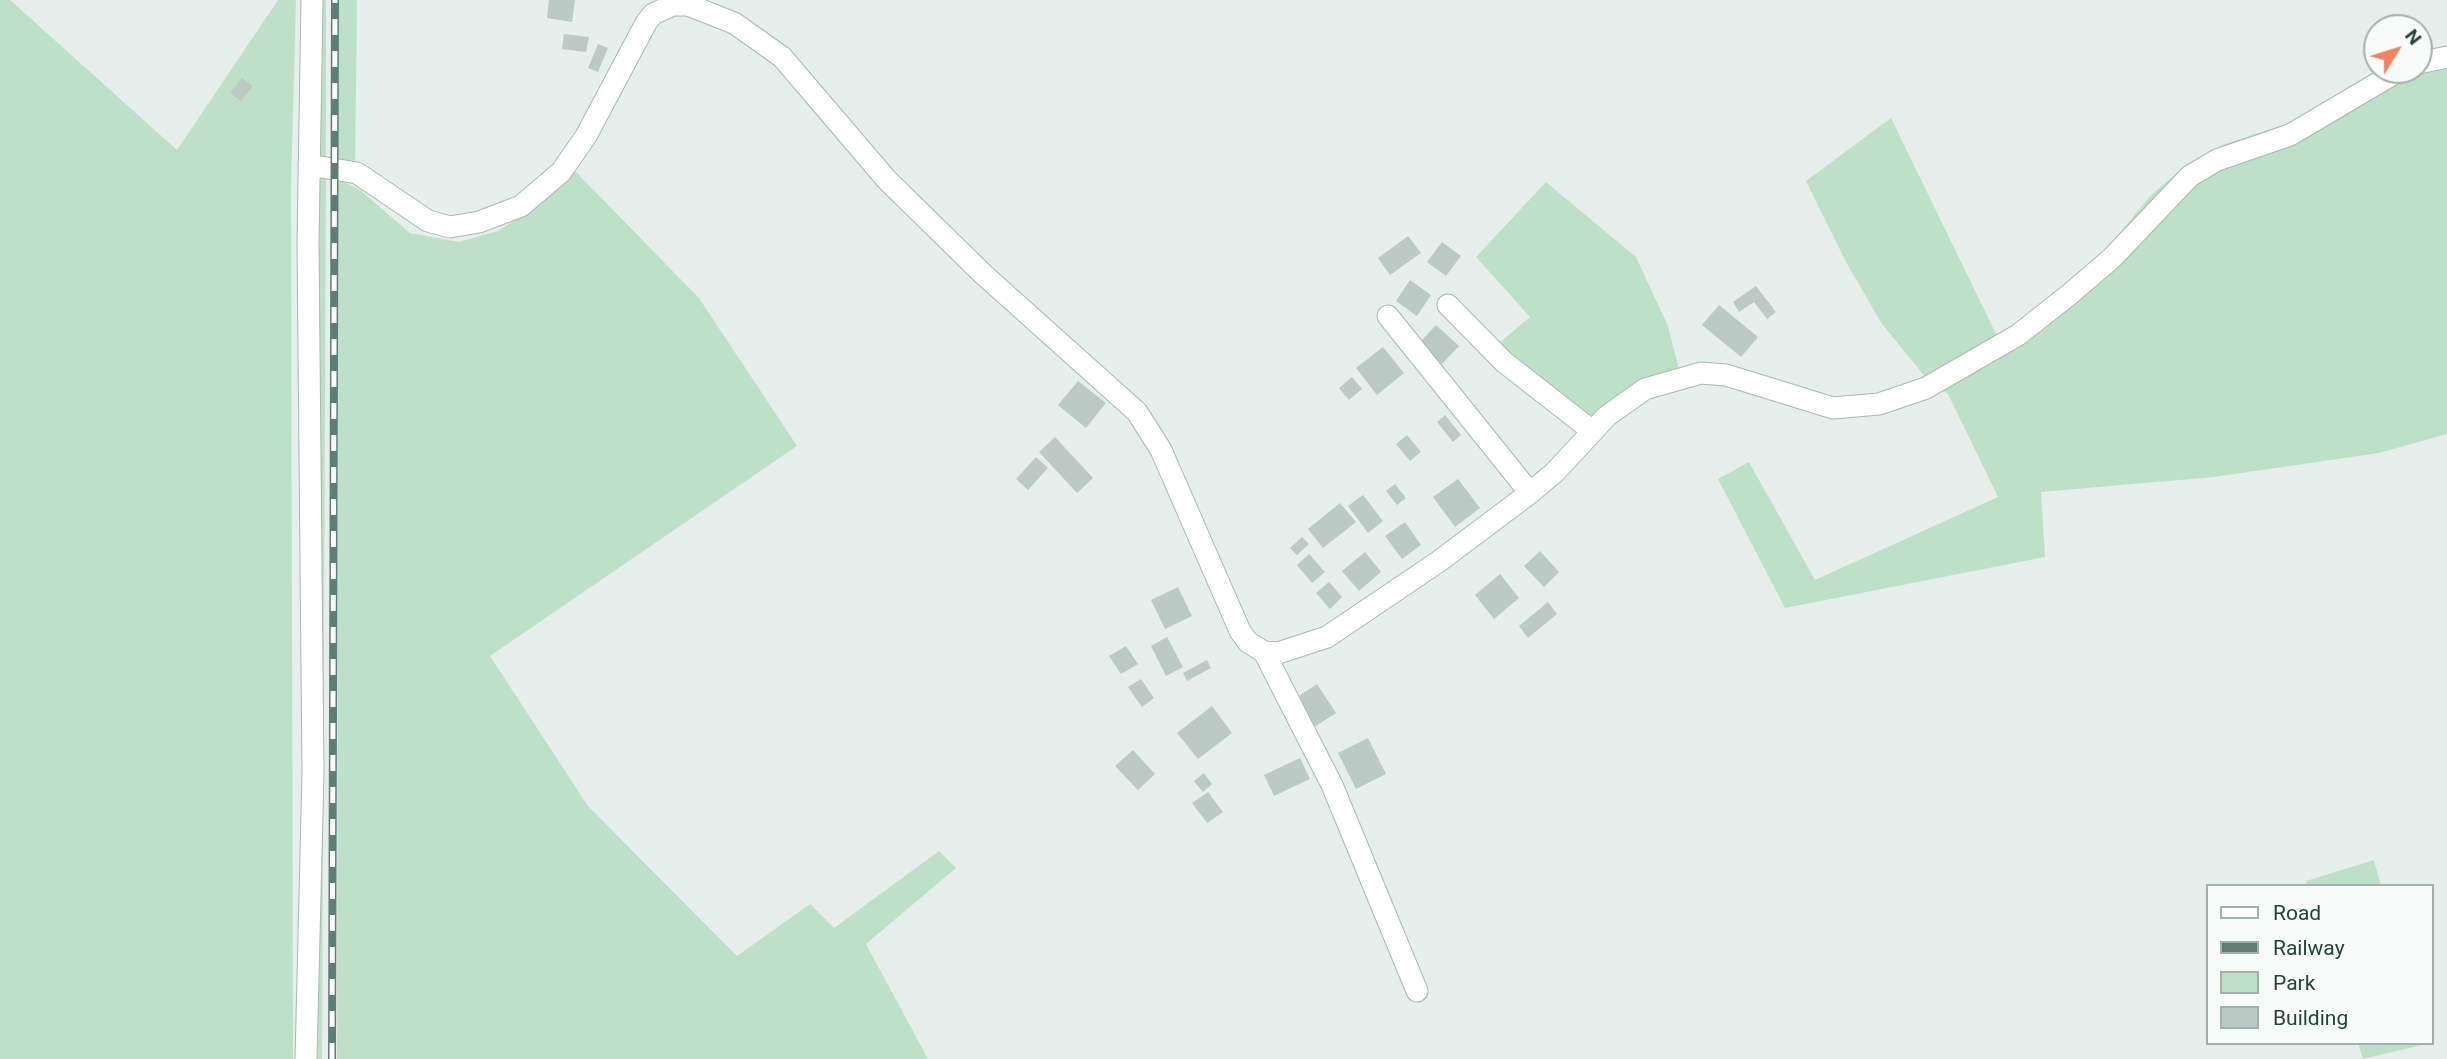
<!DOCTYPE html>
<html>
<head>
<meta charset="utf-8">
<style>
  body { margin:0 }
  #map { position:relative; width:2447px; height:1059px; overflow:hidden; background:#e6efeb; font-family:Roboto,sans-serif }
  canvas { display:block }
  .legend { position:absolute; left:2206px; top:884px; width:228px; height:161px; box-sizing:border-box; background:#f7fbf9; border:2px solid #a3b1ad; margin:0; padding:9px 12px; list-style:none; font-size:21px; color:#24423a }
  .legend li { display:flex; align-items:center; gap:14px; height:35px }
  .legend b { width:35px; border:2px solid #a3b1ad }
  .north { position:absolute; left:2363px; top:14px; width:70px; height:70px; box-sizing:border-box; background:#f7fbf9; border:2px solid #a3b1ad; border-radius:50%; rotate:52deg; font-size:19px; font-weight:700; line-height:28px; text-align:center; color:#24423a }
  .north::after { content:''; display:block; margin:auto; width:24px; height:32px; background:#f4845f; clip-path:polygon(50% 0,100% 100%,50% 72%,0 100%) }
</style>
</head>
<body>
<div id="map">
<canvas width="2447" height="1059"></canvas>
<ul class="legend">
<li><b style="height:9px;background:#fff"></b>Road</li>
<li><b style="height:9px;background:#5f7d75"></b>Railway</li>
<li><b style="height:19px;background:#bfe0c8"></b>Park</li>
<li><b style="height:19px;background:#bbcac4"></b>Building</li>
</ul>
<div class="north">N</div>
</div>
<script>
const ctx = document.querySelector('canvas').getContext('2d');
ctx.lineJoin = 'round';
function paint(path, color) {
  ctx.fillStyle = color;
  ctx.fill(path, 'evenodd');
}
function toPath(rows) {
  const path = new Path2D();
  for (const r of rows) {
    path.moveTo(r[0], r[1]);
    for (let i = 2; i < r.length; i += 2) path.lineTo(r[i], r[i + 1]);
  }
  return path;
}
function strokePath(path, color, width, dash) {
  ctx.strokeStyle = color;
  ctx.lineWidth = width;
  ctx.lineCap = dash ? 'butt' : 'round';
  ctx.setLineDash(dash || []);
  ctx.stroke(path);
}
const green = toPath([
  [0,0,10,0,177,150,278,0,296,0,291,187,293,1059,0,1059],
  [317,0,326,0,326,167,320,165],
  [338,0,357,0,355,175,338,168],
  [2447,54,2447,434,2379,453,2214,477,2041,492,2045,557,1785,608,1718,479,1749,462,1815,580,1998,497,1948,394,1926,378,1882,324,1846,262,1806,181,1891,118,1998,338,2100,257,2150,196,2187,164,2222,145,2286,124,2381,70,2419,70],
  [570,166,699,298,797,446,490,656,588,806,737,956,810,904,834,928,939,851,956,868,866,944,928,1059,337,1059,338,179,360,190,410,233,459,242,498,231,539,205],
  [320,177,326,178,322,1059,308,1059,313,179],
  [1546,182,1636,257,1668,326,1684,389,1637,400,1592,435,1485,355,1530,317,1476,257],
  [2374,860,2381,886,2307,886,2306,881],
  [2358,1043,2421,1043,2422,1045,2363,1059]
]);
const building = toPath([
  [549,0,575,0,572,22,547,18],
  [564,34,589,37,586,52,562,49],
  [598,44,608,48,598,72,588,68],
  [242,78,253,86,241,101,230,93],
  [1408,236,1421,253,1390,275,1378,258],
  [1442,242,1461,256,1446,276,1427,262],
  [1410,280,1431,295,1417,316,1396,301],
  [1756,286,1776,312,1767,319,1754,302,1739,312,1733,302],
  [1719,305,1758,337,1741,357,1702,325],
  [1436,325,1459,346,1441,365,1418,344],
  [1383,347,1404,373,1377,395,1356,368],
  [1352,377,1362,389,1349,400,1339,388],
  [1078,381,1106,403,1086,428,1058,405],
  [1445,415,1461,435,1453,442,1437,422],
  [1407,435,1421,452,1410,461,1396,444],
  [1055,437,1093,478,1077,493,1039,452],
  [1036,457,1048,468,1028,490,1016,479],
  [1458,479,1480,508,1455,527,1433,497],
  [1395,484,1406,498,1397,505,1386,491],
  [1363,495,1383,521,1368,533,1348,506],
  [1340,503,1356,522,1323,548,1308,529],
  [1405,522,1421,545,1402,559,1385,536],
  [1302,537,1309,544,1297,555,1290,548],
  [1540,551,1559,572,1544,587,1524,566],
  [1365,552,1381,572,1359,591,1342,571],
  [1309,554,1325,572,1312,583,1297,565],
  [1500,574,1519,598,1494,619,1475,595],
  [1329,582,1342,597,1330,609,1316,593],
  [1178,587,1192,616,1165,629,1151,600],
  [1548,602,1557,614,1528,638,1519,626],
  [1167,637,1183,667,1166,676,1151,646],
  [1126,646,1138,664,1121,674,1109,656],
  [1207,660,1211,668,1187,681,1183,673],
  [1141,679,1154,698,1142,707,1128,687],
  [1317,684,1336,713,1308,731,1290,702],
  [1212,706,1232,733,1198,759,1177,733],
  [1368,738,1386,774,1356,789,1338,753],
  [1133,750,1155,774,1138,790,1115,766],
  [1300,758,1310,779,1274,796,1264,775],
  [1204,773,1212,784,1203,792,1194,781],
  [1208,792,1223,812,1207,823,1192,803]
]);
const minor = toPath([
  [2419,63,2447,57],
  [309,165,357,173,428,221,450,227,479,222,521,206,561,172,586,136,646,23,653,14,673,5,688,5,734,23,782,57,887,180,983,274,1137,412,1161,450,1240,631,1248,642,1264,652,1278,653,1327,637,1438,562,1530,493,1555,472,1607,416,1645,389,1701,373,1726,375,1833,408,1879,404,1926,388,2018,335,2070,294,2112,258,2190,176,2217,160,2290,135,2400,70],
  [1448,305,1504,362,1591,430],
  [1388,316,1530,493],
  [1264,652,1332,785,1417,991],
  [306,1059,313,773,308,243,312,0]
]);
const rail = toPath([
  [332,1059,335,0]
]);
paint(green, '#bfe0c8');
paint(building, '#bbcac4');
strokePath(minor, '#a8b8b2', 23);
strokePath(minor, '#fff', 21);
strokePath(rail, '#5f7d75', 8);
strokePath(rail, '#f7fbf9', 5, [16]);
</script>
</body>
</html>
